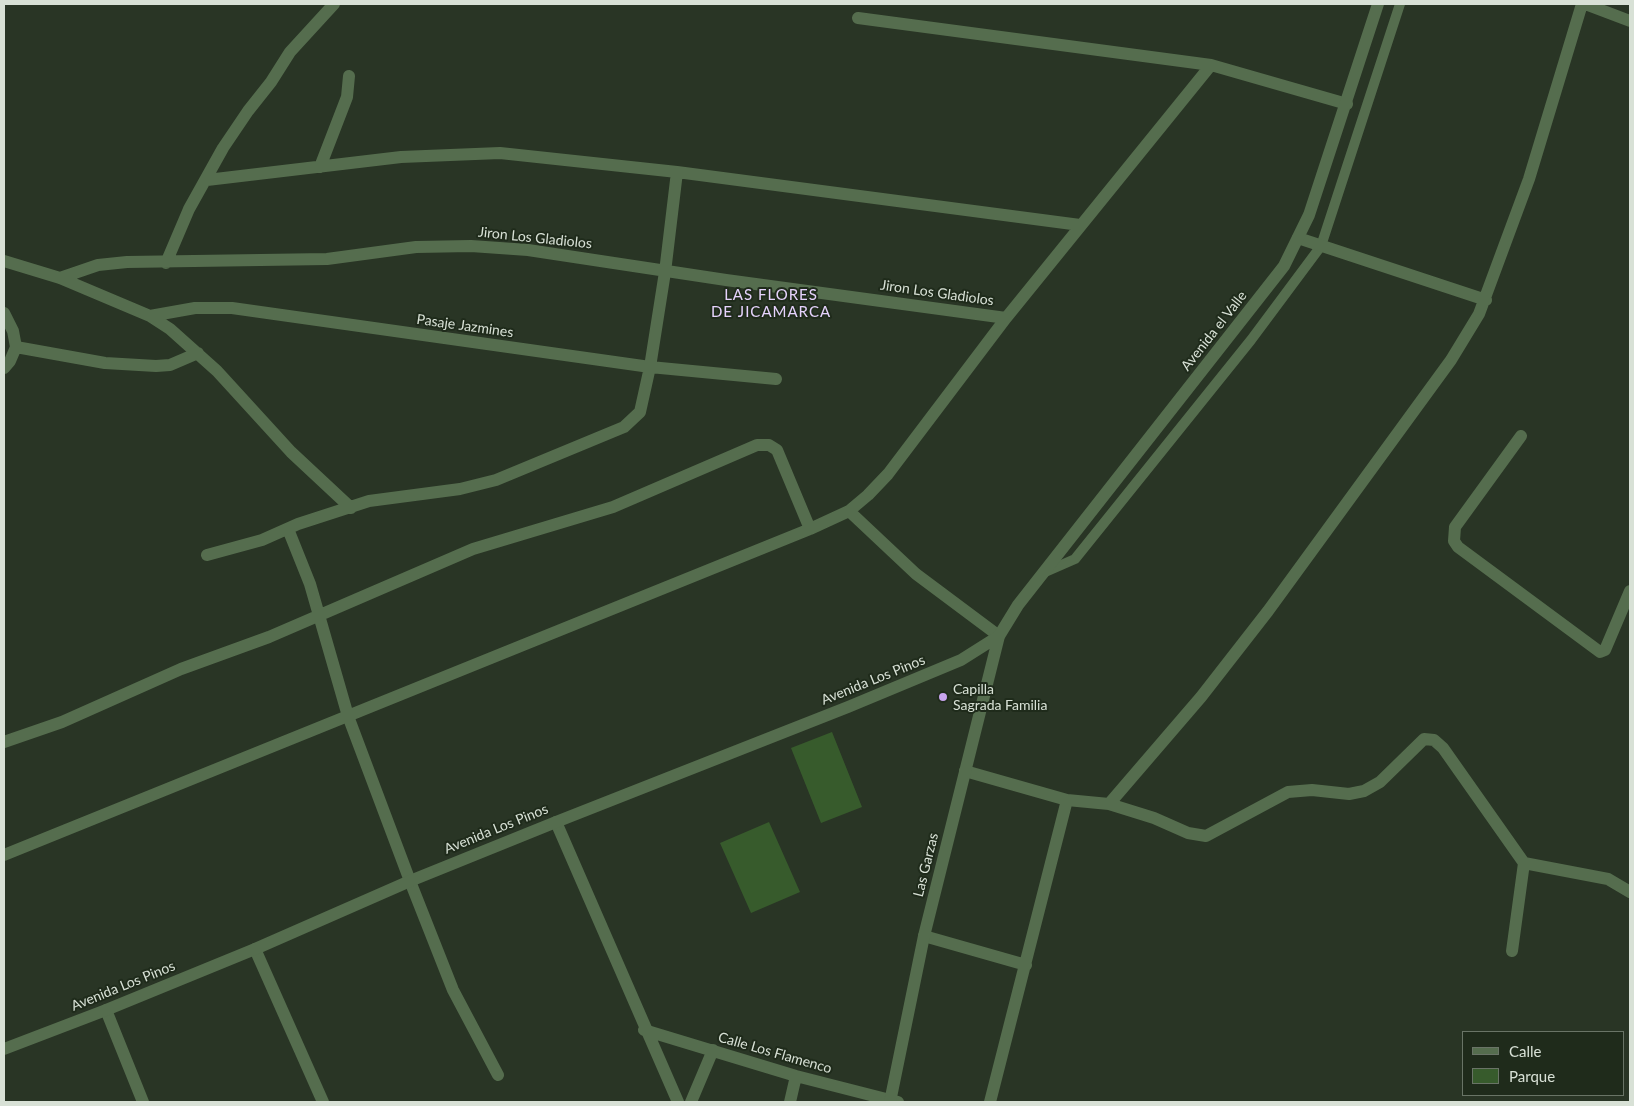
<!DOCTYPE html>
<html>
<head>
<meta charset="utf-8">
<style>
  body { margin:0 }
  #map { position:relative; width:1634px; height:1106px; overflow:hidden; background:#293525; font-family:Lato,sans-serif }
  canvas { display:block }
  .frame { position:absolute; inset:0; border:5px solid #d8e1d6; pointer-events:none }
  .legend { position:absolute; left:1462px; top:1031px; width:162px; height:65px; box-sizing:border-box; background:#1f2b1b; border:1px solid #697466; margin:0; padding:6px 9px; list-style:none; font-size:15px; color:#d8e1d6 }
  .legend li { display:flex; align-items:center; gap:10px; height:25px }
  .legend b { width:25px; border:1px solid #697466 }
</style>
</head>
<body>
<div id="map">
<canvas width="1634" height="1106"></canvas>
<div class="frame"></div>
<ul class="legend">
<li><b style="height:6px;background:#556d4e"></b>Calle</li>
<li><b style="height:14px;background:#375b2c"></b>Parque</li>
</ul>
</div>
<script>
const ctx = document.querySelector('canvas').getContext('2d');
ctx.lineJoin = 'round';
function paint(path, color) {
  ctx.fillStyle = color;
  ctx.fill(path, 'evenodd');
}
function toPath(rows) {
  const path = new Path2D();
  for (const r of rows) {
    path.moveTo(r[0], r[1]);
    for (let i = 2; i < r.length; i += 2) path.lineTo(r[i], r[i + 1]);
  }
  return path;
}
function strokePath(path, color, width, dash) {
  ctx.strokeStyle = color;
  ctx.lineWidth = width;
  ctx.lineCap = dash ? 'butt' : 'round';
  ctx.setLineDash(dash || []);
  ctx.stroke(path);
}
function label(font, color, halo, rows, align = 'center') {
  ctx.font = font + ' Lato,sans-serif';
  ctx.lineWidth = 4;
  ctx.setLineDash([]);
  ctx.textBaseline = 'middle';
  ctx.strokeStyle = halo;
  ctx.fillStyle = color;
  for (const [text, x, y, turn = 0] of rows) {
    ctx.save();
    ctx.translate(x, y);
    ctx.rotate((+turn || 0) * Math.PI / 180);
    ctx.textAlign = isNaN(turn) ? turn : align;
    if (halo) ctx.strokeText(text, 0, 0);
    ctx.fillText(text, 0, 0);
    ctx.restore();
  }
}
const green = toPath([
  [832,732,862,807,821,823,791,748],
  [769,822,800,892,751,913,720,843]
]);
const service = toPath([
  [1043,573,1075,559,1251,340,1321,246,1400,4]
]);
const minor = toPath([
  [1585,4,1630,21],
  [858,18,1211,65,1347,104],
  [320,167,347,97,349,76],
  [207,180,401,157,500,153,677,172,1080,225],
  [1298,238,1486,300],
  [4,261,60,278,150,316,170,329,217,371,291,452,351,508],
  [166,263,189,209,223,148,248,111,271,82,290,52,334,4],
  [60,278,98,265,127,262,327,259,416,247,471,246,528,250,726,280,1006,318],
  [4,313,13,331,16,347,10,361,4,368],
  [150,316,195,308,232,308,650,367,776,379],
  [16,347,105,363,156,366,170,365,198,353],
  [1521,436,1455,527,1454,541,1458,547,1600,652,1605,650,1630,591],
  [849,511,916,574,999,636],
  [288,529,310,584,348,716,410,881,453,990,498,1075],
  [207,555,262,540,298,524,369,501,460,489,496,480,624,427,640,412,650,367,665,272,677,172],
  [4,742,62,722,181,669,269,637,473,549,613,507,757,445,769,445,777,450,810,529],
  [965,771,1067,800,1109,804,1154,818,1188,833,1206,836,1288,792,1312,790,1349,794,1364,791,1380,782,1424,739,1434,740,1443,748,1524,863,1608,879,1630,892],
  [1109,804,1201,697,1268,611,1451,360,1479,314,1529,179,1582,4],
  [556,822,678,1102],
  [4,855,810,529,849,511,868,495,888,474,1006,318,1211,65],
  [924,936,1026,965],
  [255,949,323,1102],
  [1512,951,1524,863],
  [106,1010,143,1102],
  [644,1030,796,1076,898,1102],
  [691,1102,713,1050],
  [790,1102,796,1076],
  [990,1102,1067,800]
]);
const tertiary = toPath([
  [4,1049,106,1010,255,949,410,881,556,822,848,707,961,660,999,636],
  [890,1102,924,936,999,636,1018,605,1284,266,1309,215,1378,4]
]);
const markers = [
  [943,697,5,"#c8a5ee"]
];
const streetNames = [
  ["Jiron Los Gladiolos",535,238,6],
  ["Jiron Los Gladiolos",937,293,8],
  ["Pasaje Jazmines",465,326,8],
  ["Avenida el Valle",1214,331,-52],
  ["Avenida Los Pinos",873,680,-22],
  ["Avenida Los Pinos",496,829,-22],
  ["Las Garzas",926,865,-76],
  ["Avenida Los Pinos",123,986,-22],
  ["Calle Los Flamenco",775,1053,16]
];
const poiNames = [
  ["Capilla",953,689],
  ["Sagrada Familia",953,705]
];
const neighbourhoodNames = [
  ["LAS FLORES",771,295],
  ["DE JICAMARCA",771,312]
];
paint(green, '#375b2c');
strokePath(service, '#556d4e', 10);
strokePath(minor, '#556d4e', 12);
strokePath(tertiary, '#556d4e', 12);
for (const [x, y, r, color] of markers) {
  const dot = new Path2D();
  dot.arc(x, y, r, 0, 2 * Math.PI);
  ctx.fillStyle = color;
  ctx.fill(dot);
  strokePath(dot, '#1f2b1b', 2);
}
label('14px', '#d8e1d6', '#1f2b1b', streetNames);
label('14px', '#d8e1d6', '#1f2b1b', poiNames, 'left');
ctx.letterSpacing = '1px';
label('15px', '#e6d3fd', '#1f2b1b', neighbourhoodNames);
ctx.letterSpacing = '0px';
</script>
</body>
</html>
